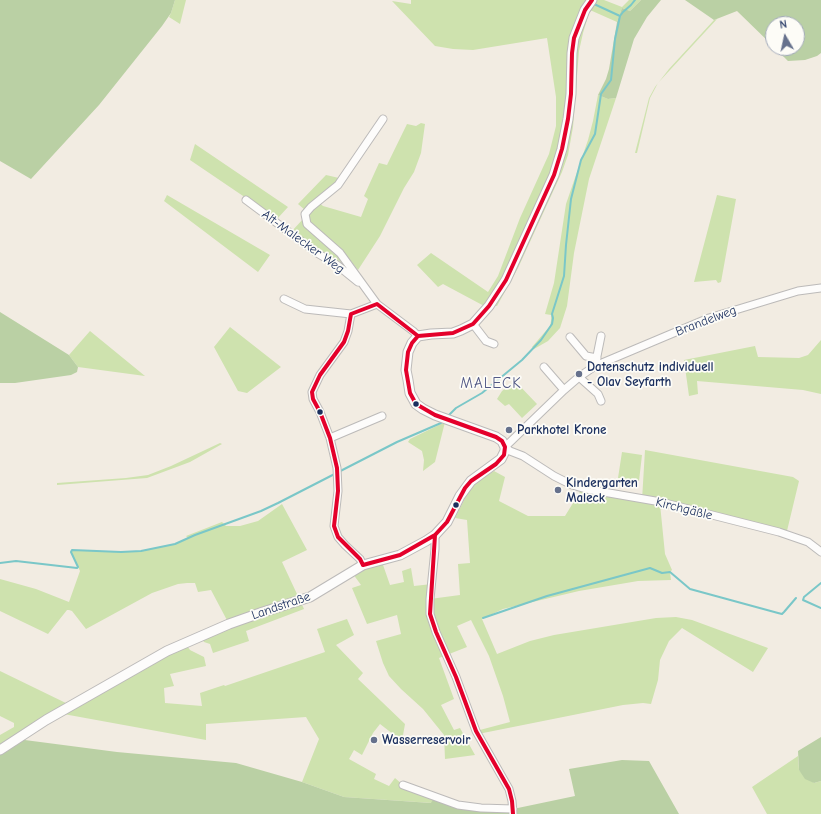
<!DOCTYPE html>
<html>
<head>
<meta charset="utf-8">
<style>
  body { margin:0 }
  #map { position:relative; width:821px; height:814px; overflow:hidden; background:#f2ece2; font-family:"Comic Neue",sans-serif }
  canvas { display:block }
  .north { position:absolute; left:765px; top:16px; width:40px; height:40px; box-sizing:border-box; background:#fdfcf7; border:1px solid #a3aaba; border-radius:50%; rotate:351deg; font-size:11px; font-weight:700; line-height:16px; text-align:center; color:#1b2f5e }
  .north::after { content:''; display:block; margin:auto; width:14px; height:18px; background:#66718c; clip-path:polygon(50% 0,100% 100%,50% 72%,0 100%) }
</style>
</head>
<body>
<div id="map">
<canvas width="821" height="814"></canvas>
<div class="north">N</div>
</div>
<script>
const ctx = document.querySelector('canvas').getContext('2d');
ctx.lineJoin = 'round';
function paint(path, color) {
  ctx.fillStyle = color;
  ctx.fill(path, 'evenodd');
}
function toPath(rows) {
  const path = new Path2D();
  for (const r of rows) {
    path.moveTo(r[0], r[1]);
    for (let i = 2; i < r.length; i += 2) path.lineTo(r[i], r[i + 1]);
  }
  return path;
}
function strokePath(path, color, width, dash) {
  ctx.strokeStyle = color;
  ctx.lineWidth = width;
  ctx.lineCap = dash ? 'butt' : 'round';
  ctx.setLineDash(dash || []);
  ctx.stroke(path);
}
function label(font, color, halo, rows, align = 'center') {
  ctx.font = font + ' "Comic Neue",sans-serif';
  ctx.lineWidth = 3.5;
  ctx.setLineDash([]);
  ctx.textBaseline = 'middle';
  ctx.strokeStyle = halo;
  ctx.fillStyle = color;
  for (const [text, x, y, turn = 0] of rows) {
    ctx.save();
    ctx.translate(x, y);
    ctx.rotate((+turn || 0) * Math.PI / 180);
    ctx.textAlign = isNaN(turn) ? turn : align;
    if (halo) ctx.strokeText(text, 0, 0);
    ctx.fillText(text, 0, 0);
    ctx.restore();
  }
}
const green = toPath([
  [175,0,186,0,180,24,169,17,171,13],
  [411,0,604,0,622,7,629,0,641,0,630,11,622,8,617,22,590,10,583,33,579,51,573,127,568,155,562,172,518,268,497,306,487,305,486,307,443,284,438,287,417,265,431,253,488,292,498,276,520,218,549,154,556,126,556,97,547,38,473,50,453,49,435,46,392,1,411,4],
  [717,19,658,83,650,98,637,153,635,153,649,98,655,87,669,69,714,20],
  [598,95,608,99,616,98,589,179,574,253,567,306,560,328,548,341,534,349,532,347,550,326,551,321,551,315,545,314,554,283,566,204,588,140,593,121],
  [421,123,425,124,421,153,414,172,404,188,380,236,358,270,350,260,344,264,309,243,292,231,303,219,305,210,298,204,326,175,339,178,331,189,316,200,323,206,361,217,368,199,364,196,379,163,387,165,407,124,416,126],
  [195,144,288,207,277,219,190,160],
  [167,195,270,255,258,272,164,201],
  [717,195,736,199,721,282,718,283,716,280,694,282],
  [230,327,281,367,247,393,238,391,214,347],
  [90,331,145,376,78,367,69,355],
  [821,340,821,394,803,390,697,381,698,394,689,396,684,360,755,346,758,357,799,358,808,355],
  [515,381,537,404,522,418,509,404,505,406,497,399,502,391],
  [445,422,435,462,423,471,424,460,422,451,408,442,410,439],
  [220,443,222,444,190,462,147,478,57,485,57,483,126,478,148,475,171,466],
  [645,450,793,477,799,481,786,535,660,504,665,554,672,570,670,572,671,580,638,581,579,591,503,609,482,619,497,654,530,641,554,635,656,618,676,617,692,620,768,648,753,672,682,628,669,641,660,660,658,680,651,704,643,703,623,705,478,734,476,731,510,722,503,696,489,656,471,620,457,626,467,647,439,658,454,699,441,705,454,730,460,728,475,755,445,759,444,735,423,709,401,689,389,676,383,663,376,641,401,634,397,615,367,624,352,588,361,585,353,574,382,562,390,585,404,582,402,571,411,568,414,586,432,584,430,599,460,595,458,564,470,563,467,520,455,518,468,492,473,485,494,471,505,477,499,501,528,516,565,516,581,490,642,500],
  [622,452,642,455,639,481,618,478],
  [282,504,307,550,282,562,304,609,246,631,249,641,213,653,210,644,204,642,200,636,229,624,211,590,198,592,195,583,187,583,178,584,152,593,86,629,72,611,69,610,67,610,48,634,0,611,0,579,36,589,69,602,80,571,71,552,72,550,121,552,141,551,175,544,188,538,186,536,222,522,226,526,240,526,258,521],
  [347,619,354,635,336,645,363,673,358,679,405,724,402,741,380,724,373,733,362,755,354,750,349,759,376,774,374,779,389,786,395,778,403,785,435,796,432,803,344,797,302,782,319,739,306,717,206,724,206,740,58,713,0,750,0,735,14,727,14,723,0,716,0,671,72,706,185,643,190,650,204,657,206,666,170,674,174,686,164,688,165,703,202,706,200,693,224,685,225,686,325,652,317,629],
  [798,756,799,770,814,783,821,781,821,814,767,814,752,787]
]);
const forest = toPath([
  [0,0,175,0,171,13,162,26,99,105,31,179,0,161],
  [641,0,661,0,647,17,634,39,616,98,608,99,598,95,606,79,609,69,617,22,622,8,630,11],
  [685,0,821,0,821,53,817,56,805,60,788,61,775,48,797,48,797,24,773,24,773,46,737,11,714,20],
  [0,312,69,355,78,367,77,372,71,375,15,383,0,383],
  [821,737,821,781,814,783,805,779,799,770,798,751],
  [17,739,117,752,236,763,302,782,344,797,431,803,435,796,458,805,513,809,575,796,569,769,622,760,649,761,679,814,0,814,0,750]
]);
const stream = toPath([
  [594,4,620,16],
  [448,416,456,408,482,393,522,360,541,340,552,324,553,318,552,314,564,276,566,245,571,199,581,160,595,134,601,94,611,80,615,39,620,16,623,12,631,5,635,0],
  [0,563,16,561,77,568,78,567,71,552,72,550,121,552,141,551,175,544,195,535,261,511,278,503,397,442,441,423,443,420],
  [821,583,804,597,803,600,821,608],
  [483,618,547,596,650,568,662,573,670,572,690,589,778,613,782,614,784,612,796,598]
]);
const minor = toPath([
  [246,200,317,253,337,265,358,282],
  [821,288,798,291,709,318,595,366,579,377,564,390,505,447,510,451,523,456,554,476,572,485,586,489,661,502,779,532,808,542,821,552],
  [284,299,305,309,351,314],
  [377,304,340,253,307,224,305,214,311,207,338,185,383,119],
  [473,324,486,341,494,344],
  [570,337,586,356,597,358],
  [596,361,601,336],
  [544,367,564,390],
  [579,377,598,394,601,401],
  [330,438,382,416],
  [435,535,435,549,430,599,430,614,436,632,456,677,476,731,509,789,512,801,513,814],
  [363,565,360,559,345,545,338,537,334,526,338,491,337,468,330,438,320,412,313,399,312,392,320,375,344,342,348,331,351,314,377,304,413,331,418,336],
  [403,785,458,805,481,808,513,809]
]);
const tertiary = toPath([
  [0,750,46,720,167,651,229,624,263,612,310,597,363,565,400,555,426,541,435,535,447,522,460,496,471,481,501,459,505,451,505,447,502,441,496,437,435,415,423,409,416,404,410,393,408,380,406,370,408,352,412,343,418,336,431,334,453,333,461,330,473,324,489,306,506,280,554,175,562,149,568,119,571,94,572,53,574,38,585,10,592,0]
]);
const bus1 = toPath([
  [435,535,430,614,436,632,456,677,476,731,509,789,512,801,513,814],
  [363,565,400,555,435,535,447,522,465,488,471,481,496,464,504,455,505,447,502,441,496,437,435,415,416,404,410,393,406,370,408,352,412,343,418,336,453,333,473,324,489,306,506,280,554,175,562,149,568,119,571,94,572,53,574,38,585,10,592,0],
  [363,565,360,559,338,537,334,526,338,491,337,468,330,438,320,412,313,399,312,392,320,375,344,342,348,331,351,314,377,304,418,336]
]);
const markers = [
  [579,374,4,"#66718c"],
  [416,404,3.5,"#1b2f5e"],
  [320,412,3.5,"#1b2f5e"],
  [509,430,4,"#66718c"],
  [558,490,4,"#66718c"],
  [456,505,3.5,"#1b2f5e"],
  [374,740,4,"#66718c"]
];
const streetNames = [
  ["Alt-Malecker Weg",303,242,36],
  ["Brandelweg",706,321,-21],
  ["Kirchgäßle",684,509,14],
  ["Landstraße",281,606,-19]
];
const poiNames = [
  ["Datenschutz individuell",587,367],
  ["- Olav Seyfarth",587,382],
  ["Parkhotel Krone",517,430],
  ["Kindergarten",566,483],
  ["Maleck",566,498],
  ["Wasserreservoir",382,740]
];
const quarterNames = [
  ["MALECK",491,384]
];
paint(green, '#cee2ae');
paint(forest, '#bad0a4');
strokePath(stream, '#7ac7c8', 2);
strokePath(minor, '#bcbab9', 9);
strokePath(tertiary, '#bcbab9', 11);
strokePath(minor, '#fdfcfb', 7);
strokePath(tertiary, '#fdfcfb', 9);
strokePath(bus1, '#e4002b', 4);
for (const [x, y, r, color] of markers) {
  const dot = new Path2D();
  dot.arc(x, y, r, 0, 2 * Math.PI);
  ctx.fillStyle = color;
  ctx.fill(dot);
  strokePath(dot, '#fdfcf7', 1.5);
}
label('13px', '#1b2f5e', '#fdfcf7', streetNames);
label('bold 13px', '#1b2f5e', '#fdfcf7', poiNames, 'left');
ctx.letterSpacing = '1px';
label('15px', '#535a87', '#fdfcf7', quarterNames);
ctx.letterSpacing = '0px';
</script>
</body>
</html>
